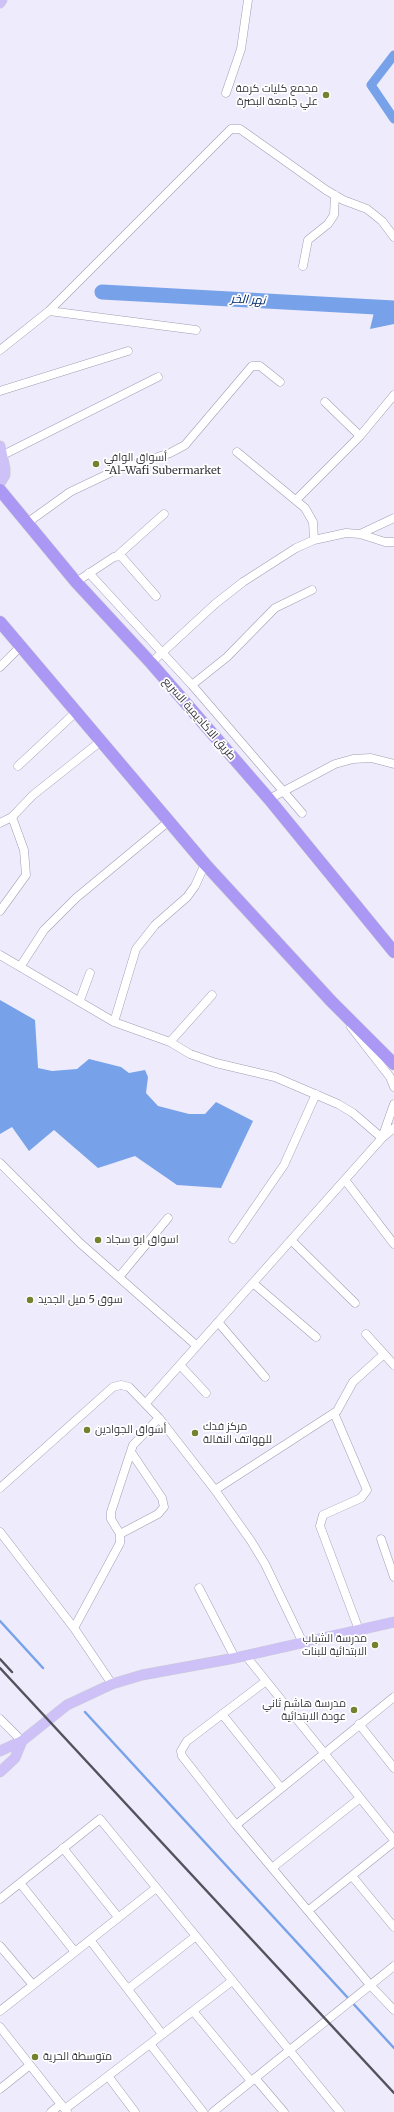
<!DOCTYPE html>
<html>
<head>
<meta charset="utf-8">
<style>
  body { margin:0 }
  canvas { display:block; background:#edebfc }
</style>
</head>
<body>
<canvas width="394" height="2112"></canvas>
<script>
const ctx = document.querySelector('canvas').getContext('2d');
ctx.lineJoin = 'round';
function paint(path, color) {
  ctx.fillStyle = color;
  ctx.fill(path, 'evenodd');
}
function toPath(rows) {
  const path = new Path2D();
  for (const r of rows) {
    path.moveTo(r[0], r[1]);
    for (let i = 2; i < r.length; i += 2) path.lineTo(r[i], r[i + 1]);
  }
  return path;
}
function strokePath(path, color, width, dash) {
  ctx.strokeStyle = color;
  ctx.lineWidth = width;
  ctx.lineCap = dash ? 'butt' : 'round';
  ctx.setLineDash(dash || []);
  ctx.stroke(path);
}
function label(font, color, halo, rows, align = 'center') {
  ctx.font = font + ' Merriweather,Cairo,serif';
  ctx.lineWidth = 3.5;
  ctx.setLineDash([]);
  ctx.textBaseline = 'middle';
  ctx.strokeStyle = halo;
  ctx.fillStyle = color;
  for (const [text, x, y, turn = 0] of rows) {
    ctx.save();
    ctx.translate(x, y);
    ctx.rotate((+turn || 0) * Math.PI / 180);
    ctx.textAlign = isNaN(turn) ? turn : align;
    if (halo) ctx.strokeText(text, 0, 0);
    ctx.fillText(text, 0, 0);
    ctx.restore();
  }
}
const water = toPath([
  [376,304,394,304,394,324,370,329],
  [0,1000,35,1020,38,1068,52,1071,77,1069,89,1059,121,1067,129,1073,145,1070,148,1077,146,1093,158,1106,189,1114,205,1114,216,1102,253,1121,221,1188,177,1185,135,1156,98,1168,54,1130,29,1151,12,1127,0,1134]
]);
const stream = toPath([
  [0,1621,43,1668],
  [85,1712,394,2048]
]);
const canal = toPath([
  [394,55,371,85,394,119]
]);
const river = toPath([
  [102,292,394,308]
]);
const minor = toPath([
  [226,93,241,49,248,0],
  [303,266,308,240,328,224,334,215,335,195],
  [49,311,196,330],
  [0,350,49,311,231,129,240,129,326,190,343,200,367,209,382,221,394,237],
  [0,391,128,351],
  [325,402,360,436],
  [237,452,305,508,313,522,314,540],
  [3,455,158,377],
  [296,500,360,436,394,395],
  [27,523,70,492,112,472,170,453,185,445,252,366,260,366,280,382],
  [360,534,394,518],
  [117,556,164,514],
  [89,573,192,685,302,813],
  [76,582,114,557,121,556,156,596],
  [151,663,215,604,243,582,296,548,314,540,346,533,360,534,385,542,394,542],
  [0,667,21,646],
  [192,685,227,657,275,608,312,590],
  [18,766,76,712],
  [269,799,335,764,353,759,371,758,394,764],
  [0,823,12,817,33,795,101,741],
  [0,911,26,875,24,850,12,817],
  [0,955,114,1022,170,1042,190,1054,216,1063,275,1077,338,1104,353,1113,382,1138],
  [20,967,44,930,76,898,169,821],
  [80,1000,90,973],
  [114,1022,136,949,155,925,187,897,195,886,205,864],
  [351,1027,390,1077,394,1087],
  [170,1042,212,995],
  [383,1135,394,1104],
  [0,1163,80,1243,197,1346],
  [345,1180,394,1244],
  [233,1239,284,1165,316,1094],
  [291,1240,355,1303],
  [119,1277,168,1218],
  [253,1283,316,1337],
  [218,1322,265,1377],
  [366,1334,394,1365],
  [180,1365,206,1393],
  [146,1403,382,1138,394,1128],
  [334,1413,367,1490,361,1498,323,1515,320,1526,359,1630],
  [0,1488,113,1387,121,1385,129,1387,159,1418,215,1490,251,1541,265,1564,303,1643],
  [215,1490,337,1411,353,1382,384,1354],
  [0,1532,74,1628,112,1684],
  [120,1534,158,1514,164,1507,162,1498,131,1452],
  [381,1539,394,1577],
  [199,1588,235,1658],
  [74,1628,120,1543,120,1534,111,1519,111,1512,133,1445,159,1418],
  [246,1656,394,1840],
  [266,1681,187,1741,181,1751,182,1756,236,1825,371,1986,394,2010],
  [222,1714,281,1788],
  [0,1719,22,1741],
  [359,1724,394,1768],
  [236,1825,394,1697],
  [63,1848,118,1917],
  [272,1868,360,1798],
  [352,1876,394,1927],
  [20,1883,75,1952],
  [0,1899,100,1819,340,2112],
  [309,1910,394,1842],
  [90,1940,162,2034],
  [0,1946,33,1985],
  [128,1989,196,1936],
  [0,2011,156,1888],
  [193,2011,251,2081],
  [0,2027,67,2112],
  [150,2044,203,2112],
  [108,2076,135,2112],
  [255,2078,284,2112],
  [0,2089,30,2065],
  [65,2109,232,1981],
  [51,2112,61,2104],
  [213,2112,394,1966]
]);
const major = toPath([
  [0,3,2,0],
  [0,446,5,468,5,475,0,483],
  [0,1751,22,1741,67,1705,112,1684,142,1675,235,1658,394,1622],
  [0,1772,15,1758,22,1741]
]);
const highway = toPath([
  [0,490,76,582,151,663,269,799,394,952],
  [0,622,205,864,331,1001,394,1064]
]);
const rail = toPath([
  [0,1659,12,1672],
  [0,1668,394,2093]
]);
const markers = [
  [326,95,4,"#74812e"],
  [96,464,4,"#74812e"],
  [98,1240,4,"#74812e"],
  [30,1300,4,"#74812e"],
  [87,1430,4,"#74812e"],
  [195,1433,4,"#74812e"],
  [375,1645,4,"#74812e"],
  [354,1710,4,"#74812e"],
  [35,2057,4,"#74812e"]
];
const poiNames = [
  ["مجمع كليات كرمة",318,89,"right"],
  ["علي جامعة البصرة",318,102,"right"],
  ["أسواق الوافي",104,458],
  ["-Al-Wafi Subermarket",104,471],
  ["اسواق ابو سجاد",106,1240],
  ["سوق 5 ميل الجديد",38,1300],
  ["مركز فدك",203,1427],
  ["للهواتف النقالة",203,1440],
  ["أسواق الجوادين",95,1430],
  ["مدرسة الشباب",367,1639,"right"],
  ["الابتدائية للبنات",367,1652,"right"],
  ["مدرسة هاشم ثاني",346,1704,"right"],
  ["عودة الابتدائية",346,1717,"right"],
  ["متوسطة الحرية",43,2057]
];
const streetNames = [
  ["طريق الاكاديمية السريع",199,719,49]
];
const waterNames = [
  ["نهر الخر",248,300,3]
];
paint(water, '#77a2e9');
strokePath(stream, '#77a2e9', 2.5);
strokePath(canal, '#77a2e9', 9);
strokePath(river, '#77a2e9', 15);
strokePath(minor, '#a09eb2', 9);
strokePath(major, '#d0cfd1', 11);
strokePath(highway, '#d0cfd1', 13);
strokePath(minor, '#fff', 8);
strokePath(major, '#cdc1f8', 10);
strokePath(highway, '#ab98f4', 12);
strokePath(rail, '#54535d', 2.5);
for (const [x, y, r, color] of markers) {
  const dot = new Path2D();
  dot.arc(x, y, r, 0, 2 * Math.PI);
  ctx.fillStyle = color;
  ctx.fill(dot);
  strokePath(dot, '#fff', 1.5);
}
label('11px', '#3a3941', '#fff', poiNames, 'left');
label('11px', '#3a3941', '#fff', streetNames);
label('italic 12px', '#072c6a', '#fff', waterNames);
</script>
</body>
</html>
